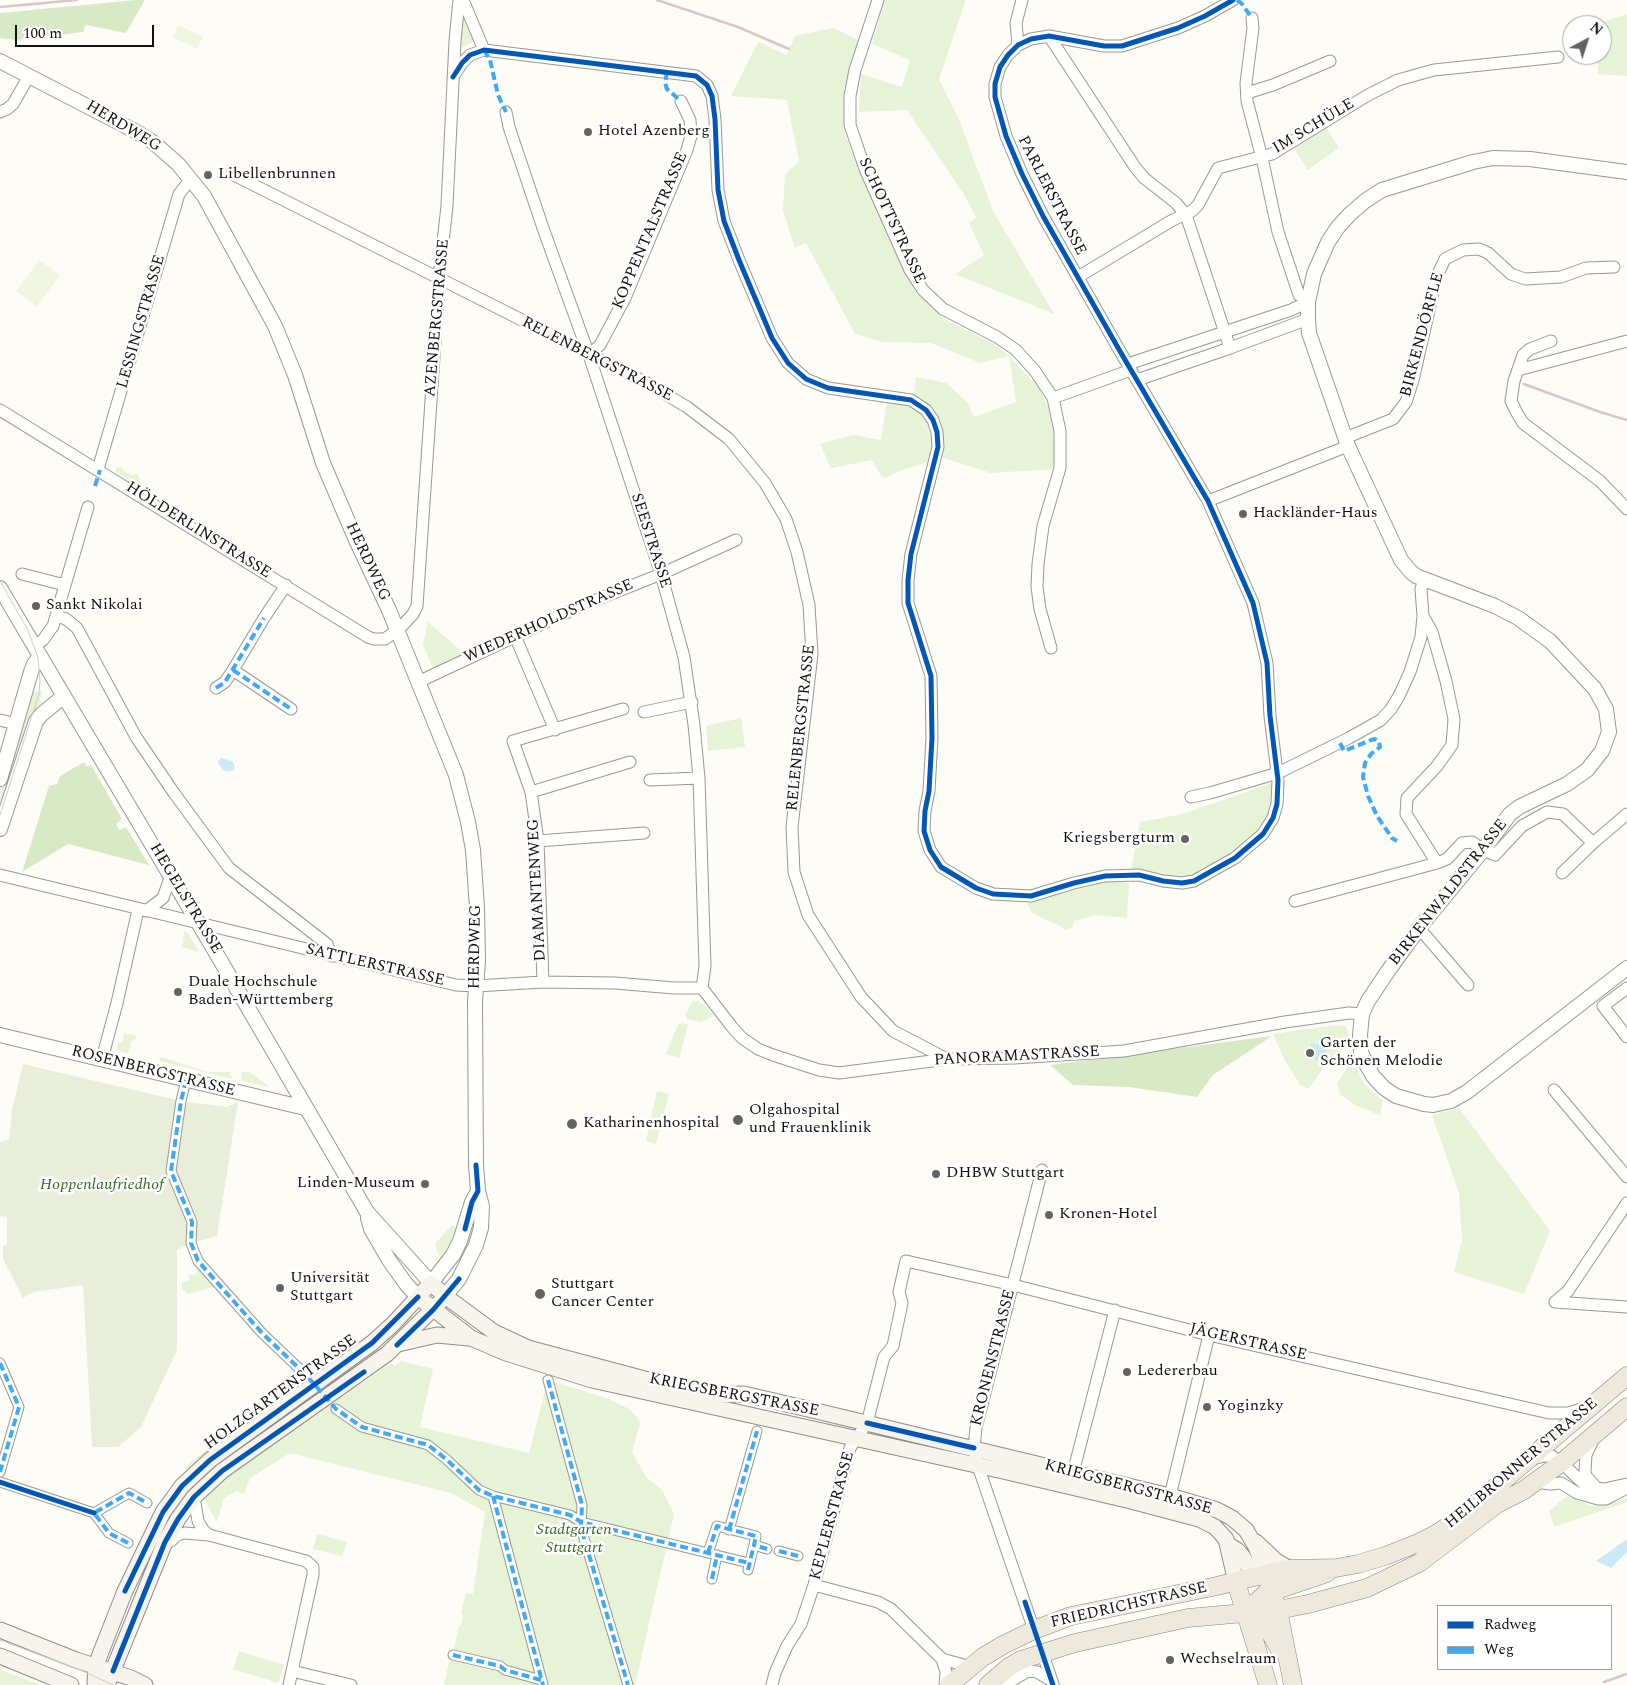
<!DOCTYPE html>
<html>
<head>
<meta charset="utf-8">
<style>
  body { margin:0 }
  #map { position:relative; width:1627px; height:1685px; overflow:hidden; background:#fdfcf7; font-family:Spectral,serif }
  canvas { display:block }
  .legend { position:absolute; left:1437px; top:1605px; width:175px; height:65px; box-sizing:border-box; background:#fff; border:1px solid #a0a0a0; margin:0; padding:6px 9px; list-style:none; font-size:15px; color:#111 }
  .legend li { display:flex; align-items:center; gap:10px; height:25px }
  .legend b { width:25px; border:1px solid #a0a0a0 }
  .north { position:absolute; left:1562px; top:15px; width:50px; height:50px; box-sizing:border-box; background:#fff; border:1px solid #a0a0a0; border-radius:50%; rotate:40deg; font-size:14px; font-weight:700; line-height:20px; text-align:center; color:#111 }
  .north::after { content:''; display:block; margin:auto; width:18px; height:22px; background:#646362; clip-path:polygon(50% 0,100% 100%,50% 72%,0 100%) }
  .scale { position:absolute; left:15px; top:25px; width:139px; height:22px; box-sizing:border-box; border:2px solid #111; border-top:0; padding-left:6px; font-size:15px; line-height:18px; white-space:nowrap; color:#111; -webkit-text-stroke:4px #fff; paint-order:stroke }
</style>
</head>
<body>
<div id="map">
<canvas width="1627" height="1685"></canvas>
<ul class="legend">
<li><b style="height:6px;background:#0057b8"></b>Radweg</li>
<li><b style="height:6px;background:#3fa9f5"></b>Weg</li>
</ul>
<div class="north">N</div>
<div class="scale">100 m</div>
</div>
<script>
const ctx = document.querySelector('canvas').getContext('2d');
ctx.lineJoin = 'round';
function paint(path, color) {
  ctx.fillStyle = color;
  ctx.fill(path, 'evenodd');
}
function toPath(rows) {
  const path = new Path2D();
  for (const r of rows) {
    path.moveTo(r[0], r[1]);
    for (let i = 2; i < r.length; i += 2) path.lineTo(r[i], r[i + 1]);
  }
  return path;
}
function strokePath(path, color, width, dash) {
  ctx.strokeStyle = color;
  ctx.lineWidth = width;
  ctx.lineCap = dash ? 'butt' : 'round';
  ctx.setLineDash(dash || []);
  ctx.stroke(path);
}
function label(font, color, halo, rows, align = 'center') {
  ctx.font = font + ' Spectral,serif';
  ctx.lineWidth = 5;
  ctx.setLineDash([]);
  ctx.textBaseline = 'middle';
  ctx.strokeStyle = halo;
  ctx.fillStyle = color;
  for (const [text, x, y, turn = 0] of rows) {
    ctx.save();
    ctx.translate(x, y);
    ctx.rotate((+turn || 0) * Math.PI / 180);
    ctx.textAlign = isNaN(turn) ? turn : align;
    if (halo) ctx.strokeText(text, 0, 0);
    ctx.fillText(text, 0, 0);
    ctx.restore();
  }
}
const green = toPath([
  [885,0,966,0,939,79,958,117,993,211,1054,314,955,274,984,255,969,223,976,218,965,196,907,110,859,112,861,74,902,87,910,60,872,44],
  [1627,14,1627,76,1598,74,1598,55,1602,55,1602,25,1597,24],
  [467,15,475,41,458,49,460,16],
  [833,28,859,40,844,89,843,128,859,172,913,284,944,319,996,345,1009,356,1039,388,1051,412,1057,469,991,473,941,457,900,471,886,478,881,476,872,460,831,468,820,444,853,435,881,440,887,400,913,404,916,377,946,383,967,402,974,417,1016,402,1009,356,980,363,931,343,884,342,855,334,806,243,795,248,783,210,785,174,799,162,787,100,731,96,758,42,787,55,795,36],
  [1326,128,1339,148,1308,170,1294,148],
  [116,467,122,468,125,472,132,475,138,474,140,482,154,493,153,494,115,471],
  [428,622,465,654,433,668,423,645],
  [42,691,37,716,0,826,0,797,31,692],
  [741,718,745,747,708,751,706,726],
  [1274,782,1270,817,1260,829,1232,853,1194,876,1176,878,1131,871,1140,822,1183,814],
  [1107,882,1129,883,1127,918,1095,915,1074,921,1072,928,1065,930,1060,926,1032,913,1027,903],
  [184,931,188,933,199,952,182,947],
  [693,1001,697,1001,706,1006,713,1014,712,1017,701,1022,687,1019,685,1015],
  [682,1023,688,1025,679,1058,666,1054,678,1025],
  [1335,1025,1346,1026,1351,1042,1329,1059,1309,1089,1300,1085,1283,1057,1273,1034],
  [125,1029,126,1035,132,1034,137,1036,129,1045,131,1045,128,1053,118,1051,117,1048,118,1042,122,1043],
  [161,1057,208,1072,229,1072,233,1079,159,1061],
  [1354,1062,1364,1084,1383,1101,1380,1115,1355,1105,1340,1094,1337,1084,1349,1064],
  [241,1072,250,1072,269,1087,242,1081],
  [657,1091,669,1094,656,1144,646,1141],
  [1459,1108,1550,1231,1524,1294,1454,1272,1462,1240,1459,1193,1432,1115],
  [452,1225,457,1228,453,1241,440,1259,435,1244],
  [198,1265,216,1286,188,1294,182,1289,182,1282,189,1280,189,1275,196,1275],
  [410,1314,415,1319,367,1362,362,1356],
  [401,1361,433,1369,420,1427,529,1453,548,1380,609,1399,629,1409,638,1418,640,1423,632,1452,646,1477,662,1490,674,1514,635,1685,444,1685,449,1662,451,1662,459,1625,461,1625,463,1614,461,1613,466,1593,473,1594,485,1512,451,1493,290,1453,250,1478,244,1494,237,1491,224,1498,217,1522,202,1496,222,1478,391,1363,395,1366],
  [354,1363,359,1365,186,1498,182,1495,211,1464],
  [280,1400,186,1470,183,1468,203,1453],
  [1567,1496,1592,1506,1603,1506,1627,1498,1627,1502,1554,1527,1549,1511],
  [317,1534,347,1542,342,1556,313,1549],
  [239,1651,284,1665,278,1683,233,1669],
  [0,1670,41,1685,0,1685]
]);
const forest = toPath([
  [137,0,145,0,126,33,86,25,83,32,16,40,0,38,0,13],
  [84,762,87,767,91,765,122,819,116,824,119,830,126,827,149,865,68,844,22,872,49,786,57,784,60,776],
  [1272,1036,1213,1075,1197,1097,1129,1087,1073,1085,1050,1065]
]);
const cemetery = toPath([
  [23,1064,181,1101,227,1107,238,1102,217,1236,191,1243,177,1250,177,1350,141,1427,118,1447,92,1447,83,1285,33,1292,23,1298,3,1259,3,1246,7,1244,7,1217,0,1216,0,1142,9,1139,12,1110]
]);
const pitch = toPath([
  [178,25,203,37,197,49,173,37],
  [39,260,60,275,37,306,16,291]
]);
const water = toPath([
  [221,758,232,761,235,766,234,770,228,772,223,770,218,763,218,761],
  [1329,1042,1330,1045,1324,1055,1320,1056,1317,1061,1314,1059,1316,1051,1311,1048,1311,1043,1316,1044],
  [1627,1539,1627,1552,1611,1568,1596,1561]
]);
const pedestrian = toPath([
  [186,1080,181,1101,171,1171,192,1222,191,1243,198,1261,262,1333,307,1376],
  [0,1363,19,1407,0,1472],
  [548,1380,582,1505,581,1528,628,1685],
  [336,1409,362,1427,428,1445,446,1459,479,1490,493,1496,570,1515,581,1522,749,1563],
  [0,1482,94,1513],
  [493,1496,543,1685],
  [729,1530,757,1431],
  [128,1543,109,1533,94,1513,129,1493,147,1503],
  [779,1551,798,1556],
  [708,1553,717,1526,756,1536,754,1545,767,1549],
  [748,1570,754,1545],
  [712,1579,717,1555],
  [453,1655,500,1666,505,1670,541,1680]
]);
const minor = toPath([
  [463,0,484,50],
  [878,0,855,70,850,96,850,125,865,169,910,270,923,290,943,309,997,337,1016,350,1035,371,1053,398,1060,431,1060,468,1043,526,1038,564,1037,587,1040,609,1051,648],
  [1252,18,1253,28,1246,83,1247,101,1262,158,1278,232,1299,295,1308,302],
  [1049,36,1135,167,1144,178,1176,203,1186,215,1230,348],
  [1018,45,1016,23,1022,0],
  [453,77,462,63,470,55,484,50,696,76,707,85,712,96,715,119,718,190,724,221,739,260,772,338,788,363,806,379,828,388,911,400,926,410,933,420,937,432,938,447,911,554,908,580,908,603,931,676,932,738,929,791,925,811,924,831,930,850,941,867,976,888,993,894,1031,896,1074,883,1105,876,1139,875,1163,881,1182,883,1194,881,1235,858,1263,834,1273,818,1277,804,1278,780,1270,716,1267,663,1253,603,1208,501,1121,353,1043,216,1022,174,1006,136,995,97,995,84,1000,67,1008,55,1018,45,1031,39,1049,36,1104,46,1122,46,1178,28,1205,16,1233,0],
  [1247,93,1273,85,1330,61],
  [0,112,7,109,13,104,29,76],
  [506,112,509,127,544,231,589,355,661,574,684,657,694,725,699,778,705,966,702,988],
  [232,174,647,383,687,407,729,439,765,483,786,519,797,552,809,605,812,654,792,827,794,872,808,915,861,997,893,1031,947,1059],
  [1078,277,1171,221,1192,211,1198,205,1218,168,1272,154,1368,95,1398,80,1434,70,1558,57],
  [1551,341,1530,349,1523,355,1514,381,1511,401,1517,413,1523,423,1600,481,1627,509],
  [589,355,600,345,625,298,687,150,691,136,690,120,681,101],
  [1128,364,1291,310,1308,302],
  [1518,370,1627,341],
  [1137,380,1230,348,1308,319],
  [1053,398,1131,370],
  [0,410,368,637,374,639,385,639,401,627,413,614,417,606,440,269,447,206,455,41,459,0],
  [1345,438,1393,419,1406,402,1413,380,1437,276,1445,259,1463,250,1479,249,1488,253,1511,274,1525,279,1561,277,1586,268,1614,267],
  [98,469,179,194,191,179],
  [1208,501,1348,446],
  [22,574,65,585],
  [57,616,66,619,77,628,136,737,174,793,229,868,327,944,332,956],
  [1423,616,1432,632,1446,681,1454,719,1452,745,1437,766,1407,798,1406,814,1437,863],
  [515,636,555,730],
  [34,646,43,640,53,626,88,507],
  [233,670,291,709],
  [418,682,576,608,661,574,736,540],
  [216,688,225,682,233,670,264,618,286,585],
  [644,712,692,702],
  [0,720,16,724],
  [650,780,699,778],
  [531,792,630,762],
  [1191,797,1210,793,1278,773,1349,738,1381,720,1391,709,1399,696,1410,672,1421,637,1423,616,1421,589,1424,579],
  [538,841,644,833],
  [1562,873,1593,843,1627,814],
  [0,875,456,985,476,986,543,982,615,983,674,988,702,988],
  [1295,901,1437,863,1447,859,1462,843,1472,842,1483,850,1495,855,1522,826,1547,812,1563,814,1593,843],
  [146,911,163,898,171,875],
  [1419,928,1468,985],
  [543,982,538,841,531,792,513,741,623,709],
  [702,988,732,1027,742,1038,758,1049,773,1055,819,1070,839,1073,947,1059,1014,1058,1124,1051,1285,1022,1349,1013,1362,1014],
  [1627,988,1603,1006,1627,1037],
  [102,1059,117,1003,138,910],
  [1554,1090,1627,1177],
  [1627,1203,1568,1291,1555,1302,1627,1307],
  [1593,1440,1586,1455,1585,1471,1586,1476,1595,1486],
  [1533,1459,1544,1456,1552,1456,1565,1466,1587,1487,1604,1489,1627,1484],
  [1073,1473,1115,1310],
  [1534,1482,1551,1484,1561,1483,1577,1493,1598,1499,1606,1499,1627,1488],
  [1170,1496,1209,1335],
  [194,1497,198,1521,203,1530,209,1535],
  [166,1542,171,1541,177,1535,185,1533,209,1535,306,1561,313,1567,313,1575,289,1685],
  [814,1585,878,1602,891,1609,942,1659,946,1672,945,1685],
  [1034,1630,978,1466,974,1448,976,1428,1042,1170],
  [1042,1652,1053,1684],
  [942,1659,971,1667],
  [292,1671,351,1685],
  [772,1685,775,1673,787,1646,801,1624,814,1585,850,1448,867,1423,884,1357,893,1346,902,1303,899,1292,906,1261,1013,1285,1209,1335,1549,1413,1568,1413,1585,1408],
  [1004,1685,1028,1671,1037,1672,1052,1681]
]);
const tertiary = toPath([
  [0,61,135,131,154,143,178,164,204,196,275,326,295,375,323,463,356,540,389,610,456,775,468,822,473,850,477,908,478,961,475,1002,476,1165,478,1191,482,1206,481,1228,476,1245,459,1279,445,1296],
  [1627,172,1530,159,1493,158,1473,162,1382,190,1365,201,1350,214,1338,227,1328,242,1314,274,1308,302,1308,319,1309,333,1348,446,1401,560,1411,572,1416,576,1495,606,1518,618,1550,641,1595,689,1606,709,1609,732,1602,751,1587,770,1567,784,1519,807,1510,814,1483,850,1419,928,1388,971,1368,1001,1362,1014,1360,1035,1361,1052,1366,1064,1373,1076,1384,1088,1396,1096,1424,1104,1433,1105,1451,1101,1467,1092,1627,968],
  [0,588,219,958,367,1212,431,1283,453,1255,460,1241,472,1202,478,1191],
  [0,779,31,672,34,664,40,656],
  [0,829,36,721,42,714,64,696],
  [0,1035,305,1108],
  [368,1218,371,1229,389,1260,406,1284,418,1297]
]);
const secondary = toPath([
  [418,1297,471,1338,506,1353,592,1380,1003,1471,1131,1501,1199,1519,1215,1527,1226,1539,1236,1582],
  [398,1344,437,1335,469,1338],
  [1256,1542,1276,1561,1290,1569],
  [1229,1545,1237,1550,1243,1557,1254,1577],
  [0,1630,76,1660,131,1678,145,1685],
  [0,1656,71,1685],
  [96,1685,95,1682,96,1666,99,1657,125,1591,163,1512,182,1486,210,1460,372,1343,393,1324,431,1283,445,1296,494,1332,528,1348,671,1386,709,1395,744,1394,808,1409,1170,1496,1217,1510,1232,1518,1246,1530,1256,1547,1266,1574],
  [107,1685,165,1542,178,1519,194,1497,222,1471,387,1354,439,1303]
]);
const primary = toPath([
  [1266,1574,1278,1610,1293,1685],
  [1236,1582,1268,1685],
  [1253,1604,1262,1618,1280,1650],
  [1246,1612,1265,1594,1327,1573],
  [949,1685,983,1657,1003,1645,1034,1630,1071,1616,1217,1586,1278,1571,1290,1569,1336,1568,1358,1564,1385,1556,1418,1543,1436,1534,1453,1523,1627,1376],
  [988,1685,1009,1667,1021,1660,1075,1643,1188,1618,1278,1610,1308,1604,1367,1588,1419,1563,1497,1504,1524,1490,1561,1463,1627,1407]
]);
const tram = toPath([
  [0,581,28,630,38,658,40,682,39,694,0,815],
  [0,1640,80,1670,113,1685]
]);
const rail = toPath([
  [657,0,738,27,789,49],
  [0,7,77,0],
  [1524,384,1600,412,1627,420],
  [1604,1682,1627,1674]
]);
const quiet = toPath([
  [1237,0,1242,4,1252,18],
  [484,50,490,60,498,95,506,112],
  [667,72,665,83,667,89,681,101],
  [95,486,100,470],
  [233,670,291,709],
  [216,688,225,682,264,618],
  [1340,743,1344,751,1371,740,1375,739,1379,742,1380,747,1371,754,1365,763,1363,777,1368,796,1377,816,1392,838,1397,841],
  [186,1080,181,1101,171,1171,192,1222,191,1243,198,1261,262,1333,307,1376,336,1409,362,1427,428,1445,446,1459,479,1490,493,1496,570,1515,581,1522,749,1563],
  [0,1363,19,1407,0,1472],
  [548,1380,582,1505,581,1528,628,1685],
  [493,1496,543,1685],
  [729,1530,757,1431],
  [128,1543,109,1533,94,1513,129,1493,147,1503],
  [779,1551,798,1556],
  [708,1553,717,1526,756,1536,754,1545,767,1549],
  [748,1570,754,1545],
  [712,1579,717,1555],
  [453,1655,500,1666,505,1670,541,1680]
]);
const cycleway = toPath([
  [453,77,462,63,470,55,484,50,696,76,707,85,712,96,715,119,718,190,724,221,739,260,772,338,788,363,806,379,828,388,911,400,926,410,933,420,937,432,938,447,911,554,908,580,908,603,931,676,932,738,929,791,925,811,924,831,930,850,941,867,976,888,993,894,1031,896,1074,883,1105,876,1139,875,1163,881,1182,883,1194,881,1235,858,1263,834,1273,818,1277,804,1278,780,1270,716,1267,663,1253,603,1208,501,1121,353,1043,216,1022,174,1006,136,995,97,995,84,1000,67,1008,55,1018,45,1031,39,1049,36,1104,46,1122,46,1178,28,1205,16,1233,0],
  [465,1229,472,1202,478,1191,476,1165],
  [397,1345,433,1310,459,1279],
  [867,1423,974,1448],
  [0,1482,94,1513],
  [125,1591,163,1512,182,1486,210,1460,372,1343,418,1297],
  [1025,1602,1053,1685],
  [113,1671,165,1542,178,1519,194,1497,222,1471,364,1372]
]);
const markers = [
  [588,132,5,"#646362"],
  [208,175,5,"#646362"],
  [1243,514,5,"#646362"],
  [36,606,5,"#646362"],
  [1185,839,5,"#646362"],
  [178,992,5,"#646362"],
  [1310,1053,5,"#646362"],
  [738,1120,6,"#646362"],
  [572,1124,6,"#646362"],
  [936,1174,5,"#646362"],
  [425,1184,5,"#646362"],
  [1049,1215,5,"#646362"],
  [280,1288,5,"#646362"],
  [540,1294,6,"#646362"],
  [1127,1372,5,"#646362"],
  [1207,1407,5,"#646362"],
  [1170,1660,5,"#646362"]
];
const streetNames = [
  ["HERDWEG",123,127,31],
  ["IM SCHÜLE",1314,127,-31],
  ["PARLERSTRASSE",1051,196,63],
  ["SCHOTTSTRASSE",891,221,65],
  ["KOPPENTALSTRASSE",651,231,-67],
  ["AZENBERGSTRASSE",438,318,-85],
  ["LESSINGSTRASSE",142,322,-74],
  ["BIRKENDÖRFLE",1423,335,-75],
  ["RELENBERGSTRASSE",597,360,27],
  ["HÖLDERLINSTRASSE",198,531,32],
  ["SEESTRASSE",650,541,72],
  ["HERDWEG",367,562,65],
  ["WIEDERHOLDSTRASSE",549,622,-24],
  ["RELENBERGSTRASSE",802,728,-84],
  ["DIAMANTENWEG",538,890,-93],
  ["BIRKENWALDSTRASSE",1449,893,-52],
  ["HEGELSTRASSE",185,899,59],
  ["HERDWEG",476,947,-89],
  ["SATTLERSTRASSE",375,966,13],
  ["PANORAMASTRASSE",1017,1057,-3],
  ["ROSENBERGSTRASSE",153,1072,14],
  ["JÄGERSTRASSE",1248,1343,13],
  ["KRONENSTRASSE",994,1358,-76],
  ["HOLZGARTENSTRASSE",281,1393,-36],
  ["KRIEGSBERGSTRASSE",734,1396,11],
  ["HEILBRONNER STRASSE",1522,1464,-40],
  ["KRIEGSBERGSTRASSE",1128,1488,15],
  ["KEPLERSTRASSE",833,1516,-75],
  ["FRIEDRICHSTRASSE",1129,1606,-13]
];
const poiNames = [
  ["Hotel Azenberg",598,132],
  ["Libellenbrunnen",218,175],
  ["Hackländer-Haus",1253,514],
  ["Sankt Nikolai",46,606],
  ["Kriegsbergturm",1175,839,"right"],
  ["Duale Hochschule",188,983],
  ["Baden-Württemberg",188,1001],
  ["Garten der",1320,1044],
  ["Schönen Melodie",1320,1062],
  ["Olgahospital",749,1111],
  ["und Frauenklinik",749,1129],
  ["Katharinenhospital",583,1124],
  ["DHBW Stuttgart",946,1174],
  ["Linden-Museum",415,1184,"right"],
  ["Kronen-Hotel",1059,1215],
  ["Universität",290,1279],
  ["Stuttgart",290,1297],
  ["Stuttgart",551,1285],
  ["Cancer Center",551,1303],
  ["Ledererbau",1137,1372],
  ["Yoginzky",1217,1407],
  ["Wechselraum",1180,1660]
];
const parkNames = [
  ["Hoppenlaufriedhof",102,1186],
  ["Stadtgarten",574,1531],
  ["Stuttgart",574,1549]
];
paint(green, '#e7f3d7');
paint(forest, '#d8eac5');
paint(cemetery, '#e9eedb');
paint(pitch, '#f0f6e1');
paint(water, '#cde8f7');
strokePath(pedestrian, '#979795', 11);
strokePath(minor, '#979795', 13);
strokePath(tertiary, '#979795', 16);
strokePath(secondary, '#8e8d8b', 17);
strokePath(primary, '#858482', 19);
strokePath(pedestrian, '#fffffe', 9);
strokePath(minor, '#fffffe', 11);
strokePath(tertiary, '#fffffe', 14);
strokePath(secondary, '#f6f4eb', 15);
strokePath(primary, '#ede9dc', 18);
strokePath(tram, '#d9c6c7', 1);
strokePath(rail, '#d9c6c7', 2.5);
strokePath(quiet, '#3fa9f5', 4, [8, 4]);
strokePath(cycleway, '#0057b8', 5);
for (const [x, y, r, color] of markers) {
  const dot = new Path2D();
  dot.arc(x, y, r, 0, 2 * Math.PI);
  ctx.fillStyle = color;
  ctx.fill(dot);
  strokePath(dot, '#fff', 2);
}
label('16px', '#111', '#fff', streetNames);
label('16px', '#111', '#fff', poiNames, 'left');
label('italic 16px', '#2f6b1f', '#fff', parkNames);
</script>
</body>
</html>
